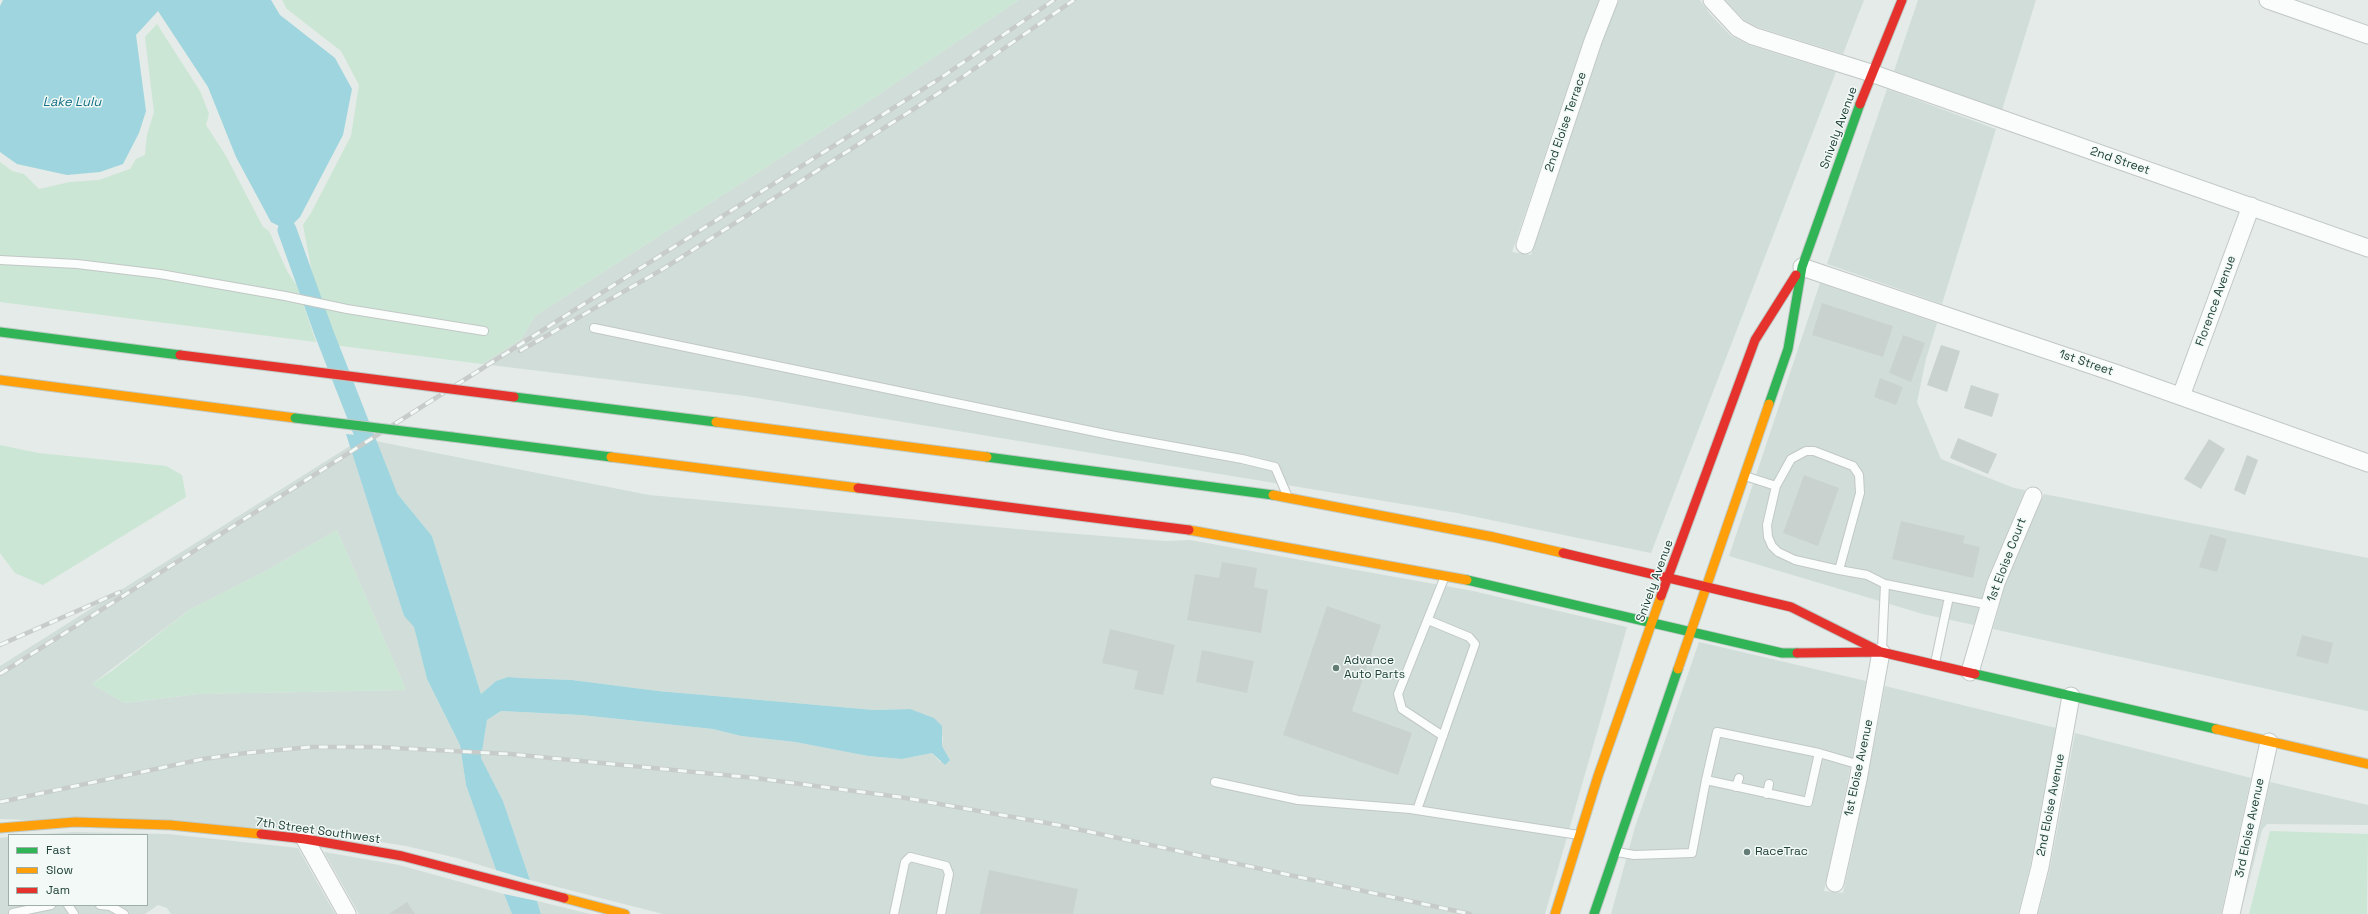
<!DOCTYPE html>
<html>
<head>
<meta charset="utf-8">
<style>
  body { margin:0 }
  #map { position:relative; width:2368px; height:914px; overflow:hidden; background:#e4ebe8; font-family:"Space Grotesk",sans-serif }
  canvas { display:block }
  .legend { position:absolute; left:8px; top:834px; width:140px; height:72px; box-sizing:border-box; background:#f2f9f6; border:1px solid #9eafaa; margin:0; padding:5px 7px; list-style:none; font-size:12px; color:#1f4138 }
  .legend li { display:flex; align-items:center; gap:8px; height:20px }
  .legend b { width:20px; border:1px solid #9eafaa }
</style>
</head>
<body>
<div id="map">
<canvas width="2368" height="914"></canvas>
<ul class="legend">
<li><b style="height:5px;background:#30b455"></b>Fast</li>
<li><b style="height:5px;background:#ff9f0a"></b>Slow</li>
<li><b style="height:5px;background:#e5322d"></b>Jam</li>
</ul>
</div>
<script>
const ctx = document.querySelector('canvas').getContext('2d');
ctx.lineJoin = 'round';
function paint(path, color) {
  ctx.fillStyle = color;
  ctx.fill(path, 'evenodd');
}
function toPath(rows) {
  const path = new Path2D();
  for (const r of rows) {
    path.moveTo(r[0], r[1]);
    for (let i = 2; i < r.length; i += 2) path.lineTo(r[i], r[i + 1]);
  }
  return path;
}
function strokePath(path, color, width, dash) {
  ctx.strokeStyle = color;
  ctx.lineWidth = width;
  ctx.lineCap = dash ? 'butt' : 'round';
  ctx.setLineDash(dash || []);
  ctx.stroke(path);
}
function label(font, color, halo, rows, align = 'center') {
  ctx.font = font + ' "Space Grotesk",sans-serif';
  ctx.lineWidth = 3;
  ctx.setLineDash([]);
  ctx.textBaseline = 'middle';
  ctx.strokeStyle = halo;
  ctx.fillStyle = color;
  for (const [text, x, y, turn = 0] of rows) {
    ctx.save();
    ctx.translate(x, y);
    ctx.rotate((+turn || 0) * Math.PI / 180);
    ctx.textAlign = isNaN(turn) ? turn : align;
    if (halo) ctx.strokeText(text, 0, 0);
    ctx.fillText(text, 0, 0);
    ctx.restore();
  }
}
const built = toPath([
  [1019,0,1599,0,1584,39,1512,252,1531,255,1602,43,1619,0,1700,0,1710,14,1731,36,1749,45,1836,72,1651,553,1457,513,745,396,482,364,521,339,535,316,875,97],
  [1725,0,1864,0,1843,54,1757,27,1745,21],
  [1918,0,2036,0,2002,110,1894,71],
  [1887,89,1996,129,1942,304,1827,264],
  [1820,283,1937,323,1926,359,1917,402,1941,459,2014,488,2025,490,1987,580,1974,625,1923,614,1729,556],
  [365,439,649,495,1028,530,1165,541,1190,540,1473,591,1627,627,1545,914,663,914,530,880,503,801,481,758,487,720,501,711,581,715,713,729,741,736,795,742,868,756,902,759,932,753,940,762,950,760,942,746,943,737,910,709,874,710,658,691,572,680,521,678,508,677,496,681,481,694,432,536,373,464],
  [350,446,404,616,414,627,427,679,460,745,466,785,496,870,457,858,406,846,312,831,309,826,304,829,0,819,0,666],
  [337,530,406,690,199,694,124,703,92,684,189,610,264,572],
  [2044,494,2368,558,2368,711,1993,629,2005,585],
  [1699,642,1866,681,1848,779,1824,891,1843,893,1867,781,1885,686,2056,728,2030,867,2018,914,1611,914,1635,827],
  [2075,733,2251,778,2221,914,2038,914,2050,868],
  [2270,782,2368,805,2368,825,2267,824,2262,830,2243,905],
  [74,832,168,834,298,848,335,914,171,914,167,908,158,905,145,914,0,914,0,838,9,837,9,905,147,905,147,835,29,835],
  [324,852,399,865,504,894,512,914,359,914],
  [537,901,590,914,541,914]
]);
const green = toPath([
  [282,0,1019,0,875,97,535,316,521,339,482,364,334,345,315,288,303,225,311,213,351,136,359,85,341,51,287,9],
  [157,24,200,91,209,114,206,125,226,156,263,227,269,231,287,271,297,286,316,342,0,302,0,162,12,171,24,174,39,189,70,182,99,180,130,169,136,159,145,155,147,135,154,112,145,37],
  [0,445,38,453,166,466,182,475,186,497,43,585,15,573,0,553],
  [337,530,406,690,199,694,124,703,92,684,113,670,189,610,264,572],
  [2270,831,2368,834,2367,914,2249,914]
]);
const water = toPath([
  [3,0,271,0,280,15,335,58,352,89,343,135,300,217,287,230,271,222,236,157,208,87,158,11,136,35,146,111,139,133,123,164,100,172,67,175,17,164,0,152,0,6],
  [346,434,364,436,373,464,432,536,481,694,496,681,508,677,521,678,572,680,658,691,874,710,910,709,934,718,942,726,942,746,950,760,945,765,932,753,902,759,868,756,795,742,741,736,713,729,581,715,501,711,487,720,481,758,503,801,530,880,496,870,466,785,460,745,427,679,414,627,404,616],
  [504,894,537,901,541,914,512,914]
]);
const canal = toPath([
  [287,230,324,333,388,496]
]);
const building = toPath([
  [1822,303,1893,326,1883,357,1812,335],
  [1903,335,1925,343,1911,382,1889,373],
  [1941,345,1960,351,1947,392,1927,385],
  [1880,378,1903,387,1896,405,1874,397],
  [1971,385,1999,394,1992,417,1964,408],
  [1958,438,1997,454,1988,474,1950,458],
  [2209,439,2225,449,2201,489,2184,479],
  [2247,455,2258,460,2245,495,2234,490],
  [1804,475,1839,488,1818,546,1783,533],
  [1901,521,1965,536,1963,543,1980,547,1973,578,1892,559],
  [2210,534,2227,539,2217,572,2199,567],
  [1222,562,1257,568,1254,587,1268,590,1261,633,1187,620,1195,574,1219,578],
  [1327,606,1381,625,1352,711,1412,733,1398,775,1283,735],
  [1110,629,1175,645,1163,695,1134,689,1138,671,1102,663],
  [2302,635,2333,643,2328,664,2296,656],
  [1202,650,1254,661,1247,693,1196,682],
  [989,870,1078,889,1073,914,980,914],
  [407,902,415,914,389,914]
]);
const lane = toPath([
  [0,260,77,264,160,274,285,296,347,309,484,331],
  [594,328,1115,436,1242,459,1275,467,1287,495],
  [1745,476,1776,486,1791,459,1806,451,1814,451,1853,466,1859,475,1860,493,1839,570,1867,575,1885,584,1990,605],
  [1776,486,1767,525,1768,537,1772,546,1778,552,1795,560,1839,570],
  [1882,650,1885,584],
  [1935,663,1949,597],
  [1443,736,1402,709,1398,694,1445,576],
  [1706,780,1717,732,1819,753],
  [1215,782,1298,800,1410,809,1579,835],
  [1736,787,1739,778],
  [1767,794,1769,784],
  [1417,810,1475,644,1469,637,1428,620],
  [1617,852,1634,855,1692,853,1706,780,1808,802,1819,753,1860,765],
  [68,905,74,914],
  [100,905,110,906,124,914],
  [13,913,51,905],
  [894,914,905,862,910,857,946,866,949,874,941,914]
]);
const street = toPath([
  [1712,0,1738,28,1753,36,1871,73,2368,248],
  [2268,0,2368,35],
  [1525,245,1593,41,1609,0],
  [1802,267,2115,373,2368,463],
  [2181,396,2251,206],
  [1970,672,1996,583,2033,496],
  [305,839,347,914],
  [1835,883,1858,780,1881,652],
  [2028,914,2040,867,2071,696],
  [2231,914,2269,742]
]);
const fast = toPath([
  [0,332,180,355],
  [514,397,716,422],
  [1769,404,1788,349,1802,267,1860,104],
  [452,437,611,457],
  [987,457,1273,495],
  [1467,580,1782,653,1797,653],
  [1975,674,2216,729],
  [1594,914,1678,669]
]);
const slow = toPath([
  [0,380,295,418],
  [716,422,987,457],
  [611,457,858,488],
  [1273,495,1493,537,1563,553],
  [1189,530,1467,580],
  [1678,669,1769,404],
  [2216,729,2368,764],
  [0,828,75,822,170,825,261,834],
  [564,898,625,914],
  [1555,914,1598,776,1661,596]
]);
const jam = toPath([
  [1860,104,1902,0],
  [180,355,301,370],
  [858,488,1189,530],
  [1563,553,1791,607,1879,651],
  [1661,596,1755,340,1796,275],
  [1797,653,1881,652,1975,674],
  [261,834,305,839,402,856,564,898]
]);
const rail = toPath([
  [520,351,663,269,945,89,1074,0],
  [0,645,120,592],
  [0,674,939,79,1054,0],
  [0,802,203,759,246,753,311,747,377,747,510,754,755,778,900,797,1058,825,1470,914]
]);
const fastBridge = toPath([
  [295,418,452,437]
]);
const jamBridge = toPath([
  [301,370,514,397]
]);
const markers = [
  [1336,668,4,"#647c76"],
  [1747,852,4,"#647c76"]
];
const streetNames = [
  ["2nd Eloise Terrace",1566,122,-71],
  ["Snively Avenue",1839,128,-70],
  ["2nd Street",2120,161,19],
  ["Florence Avenue",2216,301,-70],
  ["1st Street",2086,363,19],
  ["1st Eloise Court",2007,560,-69],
  ["Snively Avenue",1655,581,-70],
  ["1st Eloise Avenue",1859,768,-78],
  ["2nd Eloise Avenue",2051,805,-79],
  ["3rd Eloise Avenue",2250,828,-78],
  ["7th Street Southwest",318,831,8]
];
const poiNames = [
  ["Advance",1344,661],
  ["Auto Parts",1344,675],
  ["RaceTrac",1755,852]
];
const waterNames = [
  ["Lake Lulu",72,102]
];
paint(built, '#d1ddd8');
paint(green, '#cbe6d4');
paint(water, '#9fd5de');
strokePath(canal, '#9fd5de', 19);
paint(building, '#cad2cf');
strokePath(lane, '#c1c8c5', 10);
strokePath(street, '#c1c8c5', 19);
strokePath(fast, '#bfc9c5', 11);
strokePath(slow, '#bfc9c5', 11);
strokePath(jam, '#bfc9c5', 11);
strokePath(lane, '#fbfcfc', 8);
strokePath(street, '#fbfcfc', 17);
strokePath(fast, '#30b455', 9);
strokePath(slow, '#ff9f0a', 9);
strokePath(jam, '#e5322d', 9);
strokePath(rail, '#c7ccca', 4.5);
strokePath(rail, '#f2f9f6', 3, [9]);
strokePath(fastBridge, '#bcc7c4', 11, []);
strokePath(jamBridge, '#bcc7c4', 11, []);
strokePath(fastBridge, '#30b455', 9);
strokePath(jamBridge, '#e5322d', 9);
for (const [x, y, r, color] of markers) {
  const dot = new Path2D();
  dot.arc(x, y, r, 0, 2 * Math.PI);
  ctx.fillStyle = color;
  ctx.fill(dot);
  strokePath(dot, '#f2f9f6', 1.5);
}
label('12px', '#1f4138', '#f2f9f6', streetNames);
label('12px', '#1f4138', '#f2f9f6', poiNames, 'left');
label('italic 13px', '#117084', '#f2f9f6', waterNames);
</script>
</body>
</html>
